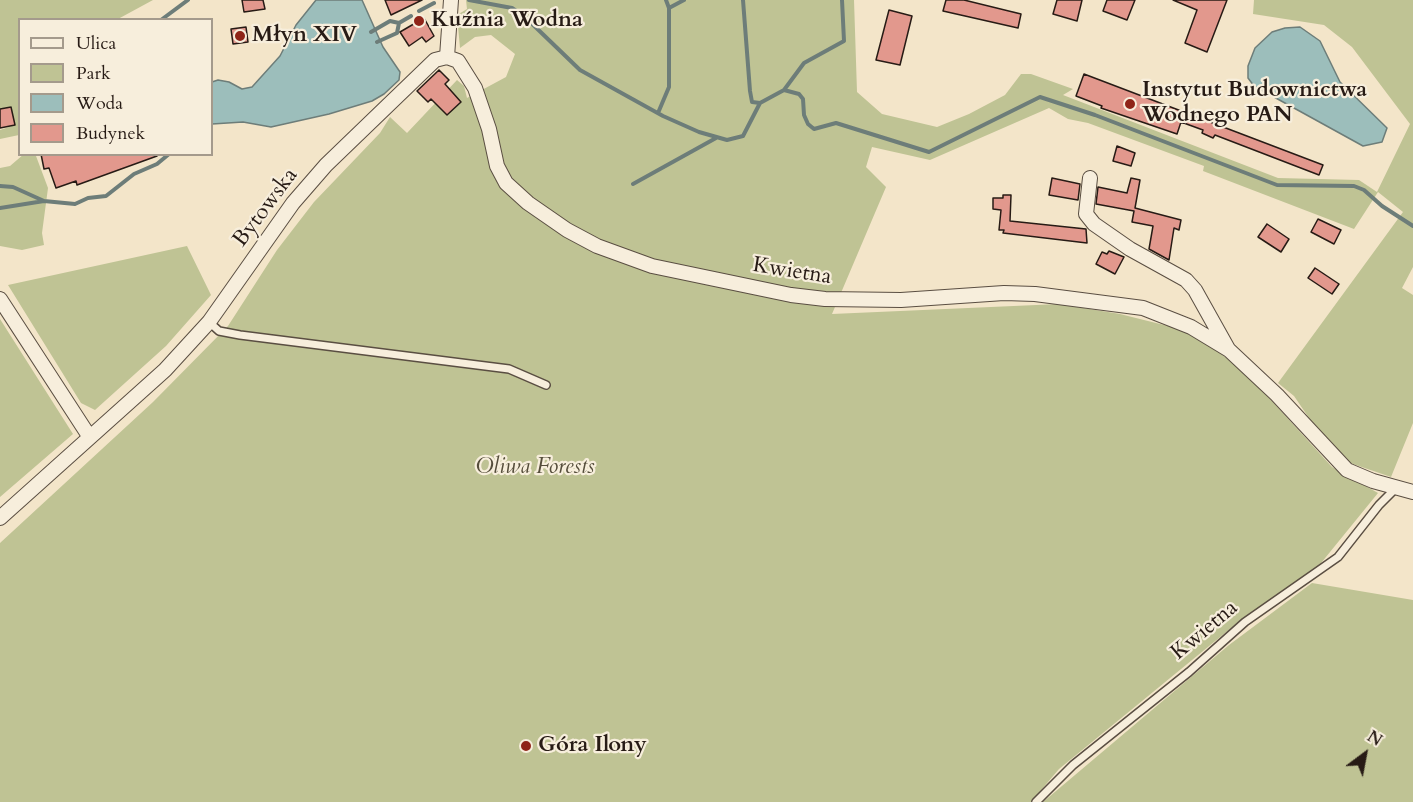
<!DOCTYPE html>
<html>
<head>
<meta charset="utf-8">
<style>
  body { margin:0 }
  #map { position:relative; width:1413px; height:802px; overflow:hidden; background:#f3e5c9; font-family:Cardo,serif }
  canvas { display:block }
  .legend { position:absolute; left:18px; top:18px; width:195px; height:138px; box-sizing:border-box; background:#f7eedc; border:2px solid #a49a8c; margin:0; padding:8px 10px; list-style:none; font-size:18px; color:#271b15 }
  .legend li { display:flex; align-items:center; gap:12px; height:30px }
  .legend b { width:30px; border:2px solid #a49a8c }
  .north { position:absolute; left:1335px; top:724px; width:60px; height:60px; -webkit-text-stroke:4px #f7eedc; paint-order:stroke; rotate:32deg; font-size:16px; font-weight:700; line-height:24px; text-align:center; color:#271b15 }
  .north::after { content:''; display:block; margin:auto; width:21px; height:27px; background:#271b15; clip-path:polygon(50% 0,100% 100%,50% 72%,0 100%) }
</style>
</head>
<body>
<div id="map">
<canvas width="1413" height="802"></canvas>
<ul class="legend">
<li><b style="height:8px;background:#f7eedc"></b>Ulica</li>
<li><b style="height:16px;background:#bfc394"></b>Park</li>
<li><b style="height:16px;background:#9cbebb"></b>Woda</li>
<li><b style="height:16px;background:#e2988d"></b>Budynek</li>
</ul>
<div class="north">N</div>
</div>
<script>
const ctx = document.querySelector('canvas').getContext('2d');
ctx.lineJoin = 'round';
function paint(path, color) {
  ctx.fillStyle = color;
  ctx.fill(path, 'evenodd');
}
function toPath(rows) {
  const path = new Path2D();
  for (const r of rows) {
    path.moveTo(r[0], r[1]);
    for (let i = 2; i < r.length; i += 2) path.lineTo(r[i], r[i + 1]);
  }
  return path;
}
function strokePath(path, color, width, dash) {
  ctx.strokeStyle = color;
  ctx.lineWidth = width;
  ctx.lineCap = dash ? 'butt' : 'round';
  ctx.setLineDash(dash || []);
  ctx.stroke(path);
}
function label(font, color, halo, rows, align = 'center') {
  ctx.font = font + ' Cardo,serif';
  ctx.lineWidth = 4.5;
  ctx.setLineDash([]);
  ctx.textBaseline = 'middle';
  ctx.strokeStyle = halo;
  ctx.fillStyle = color;
  for (const [text, x, y, turn = 0] of rows) {
    ctx.save();
    ctx.translate(x, y);
    ctx.rotate((+turn || 0) * Math.PI / 180);
    ctx.textAlign = isNaN(turn) ? turn : align;
    if (halo) ctx.strokeText(text, 0, 0);
    ctx.fillText(text, 0, 0);
    ctx.restore();
  }
}
const green = toPath([
  [0,0,153,0,118,19,20,20,19,135,0,139,0,130,15,125,11,107,0,109],
  [466,0,854,0,857,92,882,114,937,127,969,114,1005,95,1021,74,1031,74,1073,89,1063,95,1278,178,1359,180,1377,192,1410,124,1352,47,1324,25,1253,14,1254,0,1413,0,1413,267,1402,288,1413,295,1413,423,1391,477,1350,463,1324,440,1294,396,1278,383,1403,212,1378,192,1354,229,1203,171,1204,166,1088,123,1068,119,1049,108,930,160,872,147,866,167,886,187,832,314,1059,304,1120,314,1176,328,1205,341,1250,377,1332,467,1378,493,1317,568,1236,624,1059,769,1031,802,0,802,0,543,153,402,228,326,277,250,314,202,380,133,390,117,407,133,457,80,464,86,467,98,506,77,515,54,491,35,475,37,460,48,457,15,467,9],
  [24,154,36,156,48,188,42,233,44,245,22,250,0,246,0,168,10,166],
  [187,246,211,295,166,346,95,410,81,403,8,285],
  [0,319,73,434,0,497],
  [1312,583,1413,600,1413,802,1043,802,1229,645]
]);
const water = toPath([
  [316,0,362,0,383,47,400,72,399,80,384,94,372,101,329,114,271,127,243,122,212,124,212,82,218,80,229,82,242,89,252,87,280,56,296,25,316,0],
  [1300,27,1320,41,1340,82,1387,128,1382,142,1363,146,1254,86,1248,78,1248,66,1255,48,1272,32,1285,28,1300,27]
]);
const stream = toPath([
  [469,0,512,8,525,17,580,70,663,116,699,132,727,140,743,136,760,103,784,90,799,94,803,99,804,115,808,124,814,129,836,123,929,152,1040,97,1095,115,1277,185,1354,186,1364,190,1382,206,1413,226],
  [743,0,750,91,752,102,760,103],
  [669,8,684,0],
  [419,11,434,3],
  [161,20,188,0],
  [371,32,390,21,399,23,411,16],
  [377,42,397,33,399,23],
  [784,90,804,63,844,41,842,0],
  [658,113,669,87,669,8,666,0],
  [633,184,716,138],
  [0,186,13,187,44,201,75,204,88,198,106,196,134,174,157,164,169,154],
  [0,208,44,201]
]);
const building = toPath([
  [242,0,263,0,265,9,244,12,242,0],
  [385,0,422,0,391,15,385,0],
  [946,0,964,0,1021,14,1018,28,943,11,946,0],
  [1057,0,1082,0,1077,21,1053,14,1057,0],
  [1107,0,1135,0,1127,20,1103,11,1107,0],
  [1173,0,1227,0,1207,52,1185,43,1197,10,1173,0],
  [889,10,912,16,900,65,876,60,889,10],
  [424,18,434,36,426,42,422,37,409,46,400,32,424,18],
  [246,27,248,42,233,44,231,29,246,27],
  [439,70,449,80,445,84,461,102,447,115,431,99,428,102,417,91,439,70],
  [1084,74,1323,165,1319,175,1215,135,1213,138,1202,133,1203,130,1181,122,1177,134,1101,108,1102,106,1076,96,1084,74],
  [11,107,15,125,0,128,0,109,11,107],
  [1117,146,1135,153,1131,166,1113,161,1117,146],
  [41,154,157,154,157,156,77,185,76,181,56,188,49,168,44,169,41,154],
  [1052,178,1080,184,1078,200,1049,195,1052,178],
  [1131,178,1140,180,1135,208,1181,220,1179,230,1174,228,1169,260,1149,249,1153,226,1132,222,1134,211,1096,204,1098,187,1127,193,1131,178],
  [1003,195,1011,195,1010,221,1086,229,1087,243,1003,233,1004,230,999,230,1001,210,993,209,993,198,1003,198,1003,195],
  [1318,219,1341,230,1334,244,1311,232,1318,219],
  [1267,224,1289,239,1281,252,1258,237,1267,224],
  [1109,251,1124,257,1115,274,1096,264,1102,252,1107,254,1109,251],
  [1315,268,1339,284,1332,294,1308,278,1315,268]
]);
const service = toPath([
  [209,322,219,331,240,335,509,369,546,385],
  [1036,802,1073,765,1189,672,1245,622,1338,557,1379,505,1396,488]
]);
const minor = toPath([
  [447,57,458,61,475,88,489,129,497,166,506,183,528,203,567,230,597,246,652,266,791,295,825,299,901,300,1004,293,1035,294,1143,308,1191,327,1229,350,1277,395,1347,470,1373,481,1413,492],
  [447,57,451,0],
  [1090,178,1086,214,1094,224,1130,249,1186,280,1195,290,1228,349],
  [0,299,89,436],
  [0,518,165,370,209,322,293,203,326,165,435,60,447,57]
]);
const markers = [
  [419,21,6,"#8f2418"],
  [240,36,6,"#8f2418"],
  [1130,104,6,"#8f2418"],
  [526,746,6,"#8f2418"]
];
const poiNames = [
  ["Kuźnia Wodna",431,21],
  ["Młyn XIV",252,36],
  ["Instytut Budownictwa",1142,91],
  ["Wodnego PAN",1142,116],
  ["Góra Ilony",538,746]
];
const streetNames = [
  ["Bytowska",266,208,-53],
  ["Kwietna",792,272,9],
  ["Kwietna",1205,631,-40]
];
const parkNames = [
  ["Oliwa Forests",535,468]
];
paint(green, '#bfc394');
paint(water, '#9cbebb');
strokePath(water, '#6d7d79', 1.5);
strokePath(stream, '#6d7d79', 4);
paint(building, '#e2988d');
strokePath(building, '#271b15', 1.5);
strokePath(service, '#5a4e42', 10);
strokePath(minor, '#5a4e42', 16);
strokePath(service, '#f7eedc', 7);
strokePath(minor, '#f7eedc', 14);
for (const [x, y, r, color] of markers) {
  const dot = new Path2D();
  dot.arc(x, y, r, 0, 2 * Math.PI);
  ctx.fillStyle = color;
  ctx.fill(dot);
  strokePath(dot, '#f7eedc', 2);
}
label('bold 22px', '#271b15', '#f7eedc', poiNames, 'left');
label('22px', '#271b15', '#f7eedc', streetNames);
label('italic 22px', '#554d3b', '#f7eedc', parkNames);
</script>
</body>
</html>
